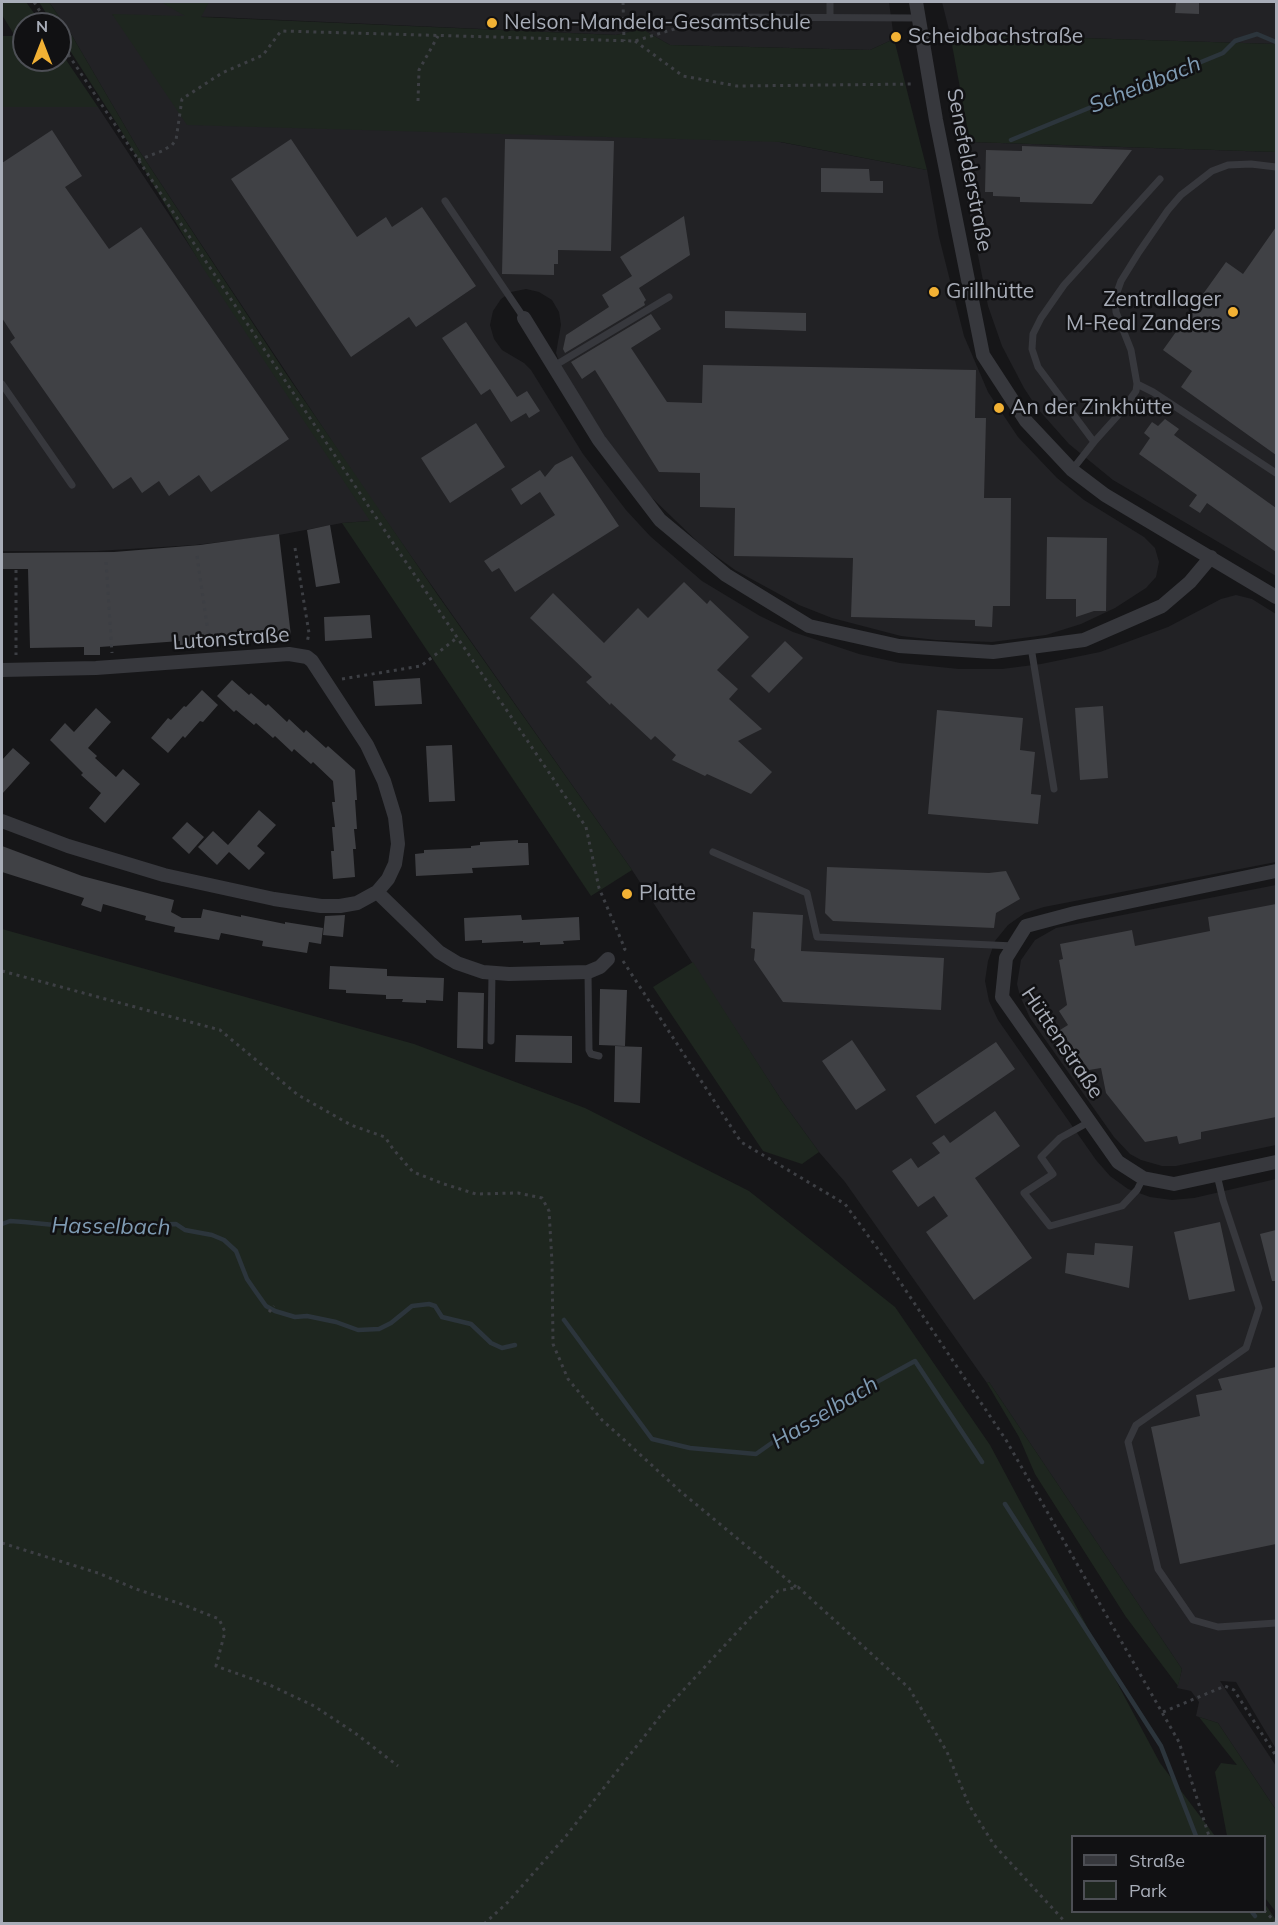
<!DOCTYPE html>
<html>
<head>
<meta charset="utf-8">
<style>
  body { margin:0 }
  #map { position:relative; width:1278px; height:1925px; overflow:hidden; background:#161618; font-family:Mulish,sans-serif }
  canvas { display:block }
  .frame { position:absolute; inset:0; border:3px solid #a8adb8; pointer-events:none }
  .legend { position:absolute; left:1071px; top:1835px; width:195px; height:78px; box-sizing:border-box; background:#111113; border:2px solid #4d4f55; margin:0; padding:8px 10px; list-style:none; font-size:18px; color:#a8adb8 }
  .legend li { display:flex; align-items:center; gap:12px; height:30px }
  .legend b { width:30px; border:2px solid #4d4f55 }
  .north { position:absolute; left:12px; top:12px; width:60px; height:60px; box-sizing:border-box; background:#111113; border:2px solid #4d4f55; border-radius:50%; rotate:0deg; font-size:16px; font-weight:700; line-height:24px; text-align:center; color:#a8adb8 }
  .north::after { content:''; display:block; margin:auto; width:21px; height:27px; background:#f2b134; clip-path:polygon(50% 0,100% 100%,50% 72%,0 100%) }
</style>
</head>
<body>
<div id="map">
<canvas width="1278" height="1925"></canvas>
<div class="frame"></div>
<ul class="legend">
<li><b style="height:8px;background:#37383d"></b>Straße</li>
<li><b style="height:16px;background:#1e261f"></b>Park</li>
</ul>
<div class="north">N</div>
</div>
<script>
const ctx = document.querySelector('canvas').getContext('2d');
ctx.lineJoin = 'round';
function paint(path, color) {
  ctx.fillStyle = color;
  ctx.fill(path, 'evenodd');
}
function toPath(rows) {
  const path = new Path2D();
  for (const r of rows) {
    path.moveTo(r[0], r[1]);
    for (let i = 2; i < r.length; i += 2) path.lineTo(r[i], r[i + 1]);
  }
  return path;
}
function strokePath(path, color, width, dash) {
  ctx.strokeStyle = color;
  ctx.lineWidth = width;
  ctx.lineCap = dash ? 'butt' : 'round';
  ctx.setLineDash(dash || []);
  ctx.stroke(path);
}
function label(font, color, halo, rows, align = 'center') {
  ctx.font = font + ' Mulish,sans-serif';
  ctx.lineWidth = 5;
  ctx.setLineDash([]);
  ctx.textBaseline = 'middle';
  ctx.strokeStyle = halo;
  ctx.fillStyle = color;
  for (const [text, x, y, turn = 0] of rows) {
    ctx.save();
    ctx.translate(x, y);
    ctx.rotate((+turn || 0) * Math.PI / 180);
    ctx.textAlign = isNaN(turn) ? turn : align;
    if (halo) ctx.strokeText(text, 0, 0);
    ctx.fillText(text, 0, 0);
    ctx.restore();
  }
}
const built = toPath([
  [49,2,889,2,894,39,870,50,670,45,642,29,616,35,215,17,112,15,927,170,939,237,964,336,988,392,1018,437,1057,478,1084,500,1144,537,1155,548,1159,562,1156,577,1146,588,1115,608,1081,624,1046,635,992,642,936,640,901,636,832,618,799,605,735,570,702,546,649,495,606,438,561,367,556,353,561,325,559,312,552,300,539,292,526,289,511,292,501,299,493,311,490,325,494,339,502,350,524,363,531,370,583,454,626,510,650,536,702,581,760,616,793,632,859,654,900,663,959,669,1002,669,1041,664,1100,652,1168,627,1221,599,1236,595,1252,599,1276,614,1276,862,1044,907,1025,913,1008,925,995,941,988,961,985,981,989,1001,998,1020,1096,1160,1110,1176,1128,1189,1150,1197,1172,1200,1194,1198,1276,1179,1276,1749,1236,1682,1220,1681,1276,1766,1276,1810,1218,1723,1196,1716,1199,1702,1191,1691,1177,1688,1182,1669,989,1382,987,1383,845,1182,819,1152,782,1101,632,870,361,485,140,152,71,34],
  [942,2,1276,2,1276,44,950,34],
  [2,107,98,107,371,521,342,523,279,535,195,545,97,551,2,551],
  [970,142,1276,152,1276,576,1113,480,1069,444,1037,408,1024,388,1002,346,988,306,961,169,963,157,970,148],
  [1276,885,1276,1145,1176,1166,1162,1166,1141,1160,1130,1154,1114,1137,1030,1018,1020,996,1017,984,1021,960,1035,940,1056,928]
]);
const green = toPath([
  [2,2,26,2,42,24,24,24,24,60,60,60,60,51,98,107,2,107,2,36,15,36,2,15],
  [39,2,49,2,71,34,140,152,285,372,437,594,632,870,591,896,342,523,370,521,203,268,119,127,60,35,60,24,53,24],
  [161,2,209,2,201,17,616,35,642,29,670,45,870,50,894,39,927,170,781,142,187,125,112,14,185,16],
  [950,34,1276,44,1276,152,970,142],
  [2,929,414,1044,585,1108,749,1191,895,1307,990,1445,1160,1763,1215,1836,1072,1836,1072,1912,1264,1912,1265,1904,1276,1920,1276,1923,2,1923],
  [693,962,782,1101,819,1152,802,1164,763,1151,653,987],
  [989,1382,1182,1669,1178,1686,1126,1617,1035,1474,1019,1437,987,1383],
  [1199,1717,1218,1723,1276,1810,1276,1912,1265,1898,1264,1836,1227,1836,1215,1772,1221,1763,1237,1765]
]);
const stream = toPath([
  [1011,140,1223,53,1235,41,1257,34,1276,42],
  [2,1224,10,1221,24,1222,75,1227,176,1224,185,1230,212,1235,224,1240,236,1251,247,1279,256,1292,266,1306,275,1311,295,1317,307,1316,336,1322,358,1330,379,1329,391,1323,412,1306,429,1304,435,1306,442,1317,471,1324,491,1343,502,1348,515,1345],
  [564,1320,652,1439,690,1448,756,1454,793,1428,915,1361,982,1462],
  [1005,1504,1161,1746,1196,1836],
  [1252,1912,1255,1916]
]);
const building = toPath([
  [1176,2,1199,2,1199,14,1175,13],
  [52,130,82,176,65,187,109,249,141,227,289,439,211,492,199,475,169,496,159,481,142,493,131,477,113,489,10,342,15,338,2,318,2,163],
  [291,139,357,237,386,217,392,227,422,207,476,286,416,327,409,317,351,357,231,179],
  [505,139,614,141,611,251,558,250,558,264,554,264,554,275,502,274],
  [1022,146,1132,150,1092,204,1020,202,1020,197,993,196,993,192,985,192,986,150,1022,151],
  [821,168,869,169,870,181,883,181,883,193,821,192],
  [684,216,690,255,639,288,646,300,644,302,645,305,565,353,563,349,566,335,609,307,602,295,632,276,620,257],
  [1276,227,1276,455,1181,387,1192,371,1163,350,1226,262,1243,274],
  [725,311,806,313,806,331,725,328],
  [651,314,661,329,631,348,667,402,702,403,703,365,976,370,975,418,986,418,984,498,1011,498,1010,606,993,606,992,627,975,626,975,620,851,617,853,558,734,556,735,508,700,507,700,473,659,472,595,370,582,379,571,362],
  [466,322,517,397,527,391,540,411,529,418,526,413,511,422,490,389,481,395,442,338],
  [1165,419,1179,429,1174,435,1276,508,1276,552,1207,503,1200,513,1189,506,1197,495,1139,454,1150,438,1144,433,1152,422,1158,426],
  [476,423,505,467,450,503,421,458],
  [572,456,619,526,515,592,499,568,492,572,484,561,555,515,540,492,521,505,511,489,540,470,545,477,555,465],
  [330,525,340,583,316,587,307,530],
  [279,534,291,636,275,638,274,629,195,640,196,648,180,649,180,641,100,647,100,655,84,655,84,647,30,648,28,569,2,569,2,553,114,552,200,545],
  [1047,537,1107,538,1106,611,1094,611,1076,617,1076,599,1046,599],
  [684,582,707,604,710,600,749,637,717,670,738,689,729,699,762,729,738,741,772,772,751,794,707,774,705,776,672,760,676,755,655,736,651,740,611,703,610,705,586,682,592,677,530,618,553,593,604,643,638,608,648,618],
  [370,615,372,638,325,641,324,617],
  [785,641,803,658,769,693,751,676],
  [420,678,422,704,375,706,373,681],
  [232,680,249,695,251,693,266,706,268,704,287,722,289,719,304,733,306,730,326,748,328,746,355,770,357,800,355,800,357,829,354,829,356,849,353,849,355,877,333,879,331,851,334,851,332,827,335,827,332,802,335,802,333,781,313,762,311,764,294,749,292,752,275,736,273,738,256,723,254,725,236,710,234,712,217,696],
  [202,690,218,705,203,722,200,721,185,738,183,736,168,753,151,738,168,718,171,720,184,706,186,707],
  [1103,706,1108,778,1080,780,1075,708],
  [96,708,111,722,88,748,97,756,95,758,116,777,123,769,140,784,105,823,89,808,101,793,81,775,83,773,50,740,65,723,74,732],
  [937,710,1023,718,1020,750,1035,752,1031,794,1041,795,1038,824,928,814],
  [452,745,455,801,429,802,426,746],
  [13,748,30,763,2,794,2,760],
  [259,810,276,825,257,846,265,853,249,870,229,852,217,865,198,847,213,831,228,845],
  [187,822,204,837,189,854,172,838],
  [518,840,518,843,528,843,529,865,472,868,473,873,416,876,415,854,424,853,424,850,471,848,471,846,480,845,480,842],
  [2,846,82,876,174,900,171,912,182,918,201,918,203,909,241,917,241,915,285,924,285,922,323,928,321,944,309,942,307,953,262,946,263,941,221,933,219,940,174,932,175,927,145,920,146,916,103,904,101,912,81,905,84,898,2,872],
  [827,867,989,873,1006,871,1020,899,996,913,994,928,833,921,825,913],
  [1276,904,1276,1117,1201,1132,1201,1139,1179,1144,1177,1136,1145,1142,1106,1093,1101,1068,1089,1070,1060,1030,1068,1025,1059,1011,1067,1005,1059,960,1063,959,1060,944,1132,930,1135,946,1210,931,1208,917],
  [753,912,803,915,801,951,944,958,941,1010,783,1002,754,960,755,949,751,948],
  [345,915,343,937,323,935,325,916],
  [521,915,522,920,579,917,580,940,563,941,564,944,540,945,540,942,523,943,523,941,482,943,482,940,465,941,464,918],
  [330,966,387,969,387,976,444,978,443,1001,426,1000,426,1003,402,1002,403,999,386,999,386,995,346,993,346,990,329,989],
  [600,989,627,990,625,1046,599,1045],
  [458,992,484,993,483,1049,457,1048],
  [516,1035,572,1036,572,1063,515,1062],
  [852,1040,886,1090,856,1110,822,1061],
  [996,1042,1015,1069,935,1124,916,1096],
  [615,1046,642,1047,640,1103,614,1102],
  [995,1111,1020,1146,975,1178,1032,1258,974,1300,926,1232,948,1216,934,1196,918,1207,892,1171,911,1158,918,1168,940,1153,932,1143,944,1135,950,1143],
  [1220,1222,1235,1291,1189,1300,1174,1232],
  [1276,1230,1276,1281,1272,1281,1260,1234],
  [1095,1243,1133,1246,1129,1288,1065,1273,1067,1253,1094,1255],
  [1276,1367,1276,1544,1180,1564,1151,1427,1200,1416,1196,1395,1222,1390,1218,1379]
]);
const path = toPath([
  [34,2,48,24],
  [623,2,624,41],
  [635,41,683,76,737,86,915,84],
  [60,42,395,546,586,827,599,888,625,949,620,953],
  [418,101,419,70,438,36],
  [138,160,162,151,172,145,176,140,182,99,222,73,263,55,281,31,635,41,704,20],
  [295,548,309,633,307,643],
  [197,556,210,646],
  [106,562,112,653],
  [16,570,16,655],
  [342,679,421,666,458,637],
  [623,961,741,1142,845,1204,880,1252,1006,1440,1179,1742,1209,1836],
  [2,971,220,1030,298,1095,351,1125,385,1137,393,1149,413,1172,444,1184,476,1194,518,1193,542,1198,549,1211,552,1262,553,1344,568,1379,602,1420,621,1437,680,1491,796,1587],
  [269,1312,274,1306],
  [2,1543,98,1573,136,1589,184,1605,219,1619,225,1632,216,1666,272,1686,314,1706,355,1733,398,1766],
  [1163,1712,1225,1686,1234,1690,1276,1756],
  [1264,1910,1276,1923],
  [484,1924,508,1902,566,1836,665,1710,750,1618,778,1591,798,1587,909,1688,947,1752,969,1805,994,1845,1067,1924]
]);
const lane = toPath([
  [830,3,830,17],
  [715,17,919,18],
  [445,201,524,318],
  [554,366,669,297],
  [2,384,72,485],
  [1137,384,1153,392,1276,473],
  [1094,442,1121,412,1136,391,1137,384,1131,350,1116,312,1115,298,1121,281,1139,252,1168,210,1181,195,1212,171,1228,165,1251,164,1276,167],
  [1072,470,1094,442,1038,367,1032,349,1033,334,1041,318,1064,285,1160,179],
  [1031,647,1054,789],
  [713,852,807,893,817,937,1014,946],
  [588,972,589,1050,591,1054,599,1056],
  [491,1041,492,973],
  [1089,1122,1060,1138,1041,1157,1053,1174,1024,1193,1050,1226,1122,1206,1137,1190,1143,1178],
  [1217,1175,1223,1200,1259,1308,1246,1348,1136,1425,1128,1442,1158,1569,1193,1620,1218,1627,1276,1623]
]);
const street = toPath([
  [916,2,936,120,983,355,1026,421,1072,470,1105,495,1276,597],
  [524,318,599,440,660,520,726,575,809,626,899,646,993,652,1084,640,1162,606,1190,582,1211,557],
  [2,670,96,668,289,654,307,657,312,661,367,745,384,781,395,817,398,844,395,864,388,879,377,892],
  [2,821,68,846,164,875,274,899,321,906,340,906,357,903,377,892,439,952,457,963,483,972,509,974,588,972,600,967,608,959],
  [1276,871,1075,913,1026,926,1006,958,1002,997,1118,1162,1143,1178,1174,1184,1276,1162]
]);
const markers = [
  [492,23,6,"#f2b134"],
  [896,37,6,"#f2b134"],
  [934,292,6,"#f2b134"],
  [1233,312,6,"#f2b134"],
  [999,408,6,"#f2b134"],
  [627,894,6,"#f2b134"]
];
const poiNames = [
  ["Nelson-Mandela-Gesamtschule",504,23],
  ["Scheidbachstraße",908,37],
  ["Grillhütte",946,292],
  ["Zentrallager",1221,300,"right"],
  ["M-Real Zanders",1221,324,"right"],
  ["An der Zinkhütte",1011,408],
  ["Platte",639,894]
];
const streetNames = [
  ["Senefelderstraße",969,170,79],
  ["Lutonstraße",231,639,-4],
  ["Hüttenstraße",1062,1043,56]
];
const waterNames = [
  ["Scheidbach",1145,85,-22],
  ["Hasselbach",111,1227,1],
  ["Hasselbach",825,1413,-31]
];
paint(built, '#222225');
paint(green, '#1e261f');
strokePath(stream, '#2c353c', 4.5);
paint(building, '#404145');
strokePath(path, '#3d3f44', 3, [3, 4.5]);
strokePath(lane, '#37383d', 7);
strokePath(street, '#37383d', 14);
for (const [x, y, r, color] of markers) {
  const dot = new Path2D();
  dot.arc(x, y, r, 0, 2 * Math.PI);
  ctx.fillStyle = color;
  ctx.fill(dot);
  strokePath(dot, '#111113', 2);
}
label('21px', '#a8adb8', '#111113', poiNames, 'left');
label('21px', '#a8adb8', '#111113', streetNames);
label('italic 22px', '#7f9bb3', '#111113', waterNames);
</script>
</body>
</html>
